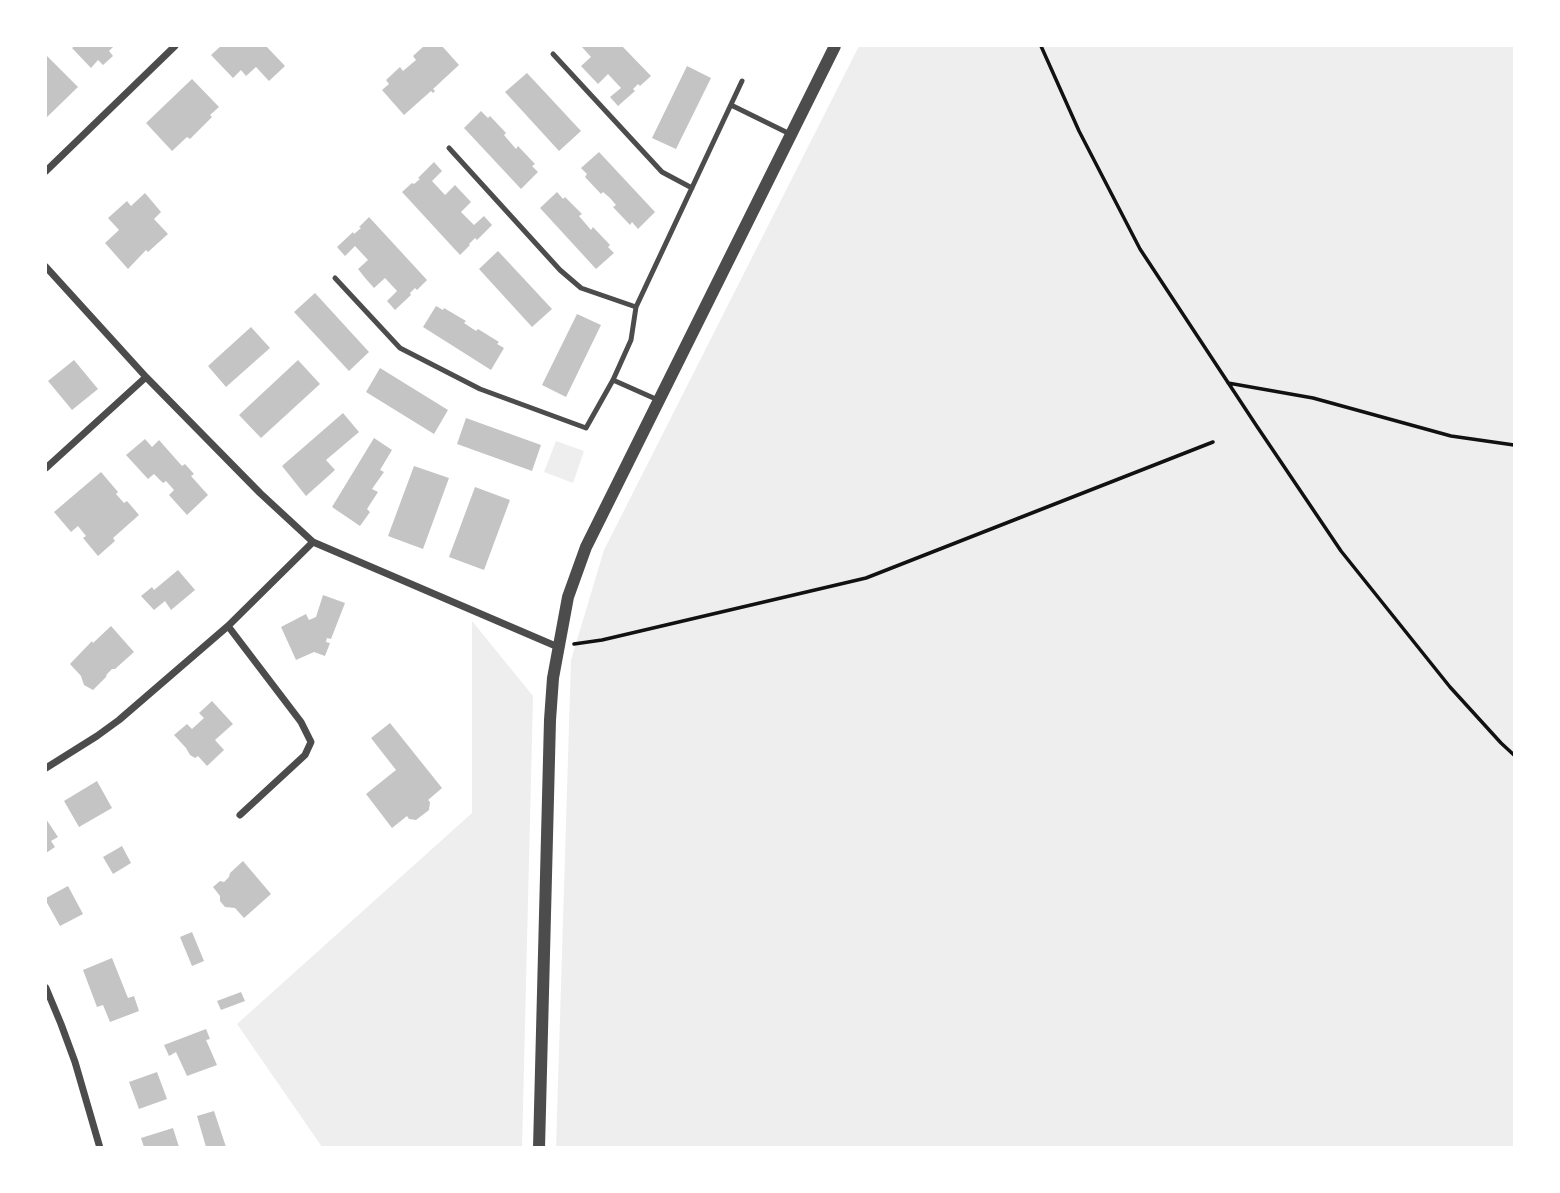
<!DOCTYPE html>
<html>
<head>
<meta charset="utf-8">
<style>
  body { margin:0 }
  #map { position:relative; width:1560px; height:1193px; overflow:hidden; background:#fff; font-family:"Nunito Sans",sans-serif }
  canvas { display:block }
  .frame { position:absolute; inset:0; border:47px solid #fff; pointer-events:none }
</style>
</head>
<body>
<div id="map">
<canvas width="1560" height="1193"></canvas>
<div class="frame"></div>
</div>
<script>
const ctx = document.querySelector('canvas').getContext('2d');
ctx.lineJoin = 'round';
function paint(path, color) {
  ctx.fillStyle = color;
  ctx.fill(path, 'evenodd');
}
function toPath(rows) {
  const path = new Path2D();
  for (const r of rows) {
    path.moveTo(r[0], r[1]);
    for (let i = 2; i < r.length; i += 2) path.lineTo(r[i], r[i + 1]);
  }
  return path;
}
function strokePath(path, color, width, dash) {
  ctx.strokeStyle = color;
  ctx.lineWidth = width;
  ctx.lineCap = dash ? 'butt' : 'round';
  ctx.setLineDash(dash || []);
  ctx.stroke(path);
}
const green = toPath([
  [859,46,1514,46,1514,1147,556,1148,571,660,604,550],
  [556,441,584,451,573,483,544,472],
  [472,621,533,696,522,1147,322,1147,237,1024,472,813]
]);
const building = toPath([
  [75,46,114,46,109,51,113,56,103,65,98,60,91,68,72,48],
  [221,46,266,46,285,66,269,81,256,67,246,76,241,70,233,78,211,55],
  [424,46,442,46,459,65,433,89,435,91,433,93,431,91,404,115,382,90,389,84,386,80,400,67,403,71,416,60,413,56],
  [581,46,622,46,651,76,640,86,638,84,633,89,635,91,618,106,610,97,621,88,608,74,598,84,581,66,591,57],
  [46,55,78,87,46,118],
  [687,66,711,78,676,149,652,138],
  [527,73,581,131,559,151,505,92],
  [192,79,219,107,210,115,212,117,190,139,187,137,172,151,146,123],
  [481,111,488,118,490,116,506,133,504,135,516,149,518,146,535,164,532,166,538,172,521,189,464,128],
  [599,152,655,212,638,229,632,222,630,225,613,207,616,205,610,198,603,192,601,194,585,177,587,174,581,168],
  [434,162,442,171,432,181,445,195,455,185,471,202,461,212,474,225,484,216,492,225,477,240,475,238,469,244,470,245,460,255,402,192,412,183,414,184,420,179,418,178],
  [557,192,563,199,565,197,582,214,579,216,591,230,593,227,610,245,608,247,614,253,596,269,540,208],
  [145,193,161,212,154,219,168,234,148,252,146,250,128,269,105,243,119,230,108,218,127,201,131,206],
  [369,217,427,280,417,290,415,288,410,293,411,295,395,310,387,301,397,291,385,278,374,288,366,279,358,269,368,260,355,246,345,256,337,247,353,232,354,234,361,228,359,227],
  [498,251,552,309,532,327,479,269],
  [315,293,369,352,349,371,294,312],
  [436,306,443,310,444,308,466,321,464,323,476,331,478,329,499,342,497,344,504,348,491,370,423,327],
  [577,314,601,325,566,397,542,385],
  [251,327,270,348,226,387,208,366],
  [74,360,98,389,72,410,48,381],
  [298,360,320,384,261,438,239,415],
  [380,368,448,410,434,434,366,392],
  [343,413,359,432,326,460,335,470,306,496,282,466],
  [466,418,541,445,532,471,457,444],
  [374,438,392,450,380,470,384,472,372,489,378,492,367,509,370,512,360,526,332,507],
  [145,439,152,447,159,440,182,466,185,464,194,474,191,476,208,495,187,515,169,495,174,490,166,481,163,483,154,474,148,479,126,455],
  [414,466,449,478,423,549,388,536],
  [101,472,118,492,116,494,124,503,127,501,139,515,113,538,115,541,98,556,83,538,86,536,78,526,71,532,54,512],
  [475,487,510,500,484,570,449,557],
  [178,570,195,590,171,610,165,601,154,610,141,596,152,587,154,590],
  [323,595,345,603,331,639,327,638,326,642,330,643,325,656,314,652,296,660,281,627,306,614,309,620,316,617],
  [111,626,134,652,115,669,112,669,107,674,106,677,93,690,84,685,81,676,70,664,92,641,93,643],
  [212,701,233,724,215,740,224,750,207,766,198,756,195,758,190,755,186,748,174,735,187,724,192,729,204,718,199,713],
  [390,723,442,788,428,800,430,802,429,810,416,820,409,819,407,816,392,828,366,794,396,770,371,738],
  [97,781,112,808,79,827,64,801],
  [46,819,58,837,51,841,55,847,46,853],
  [122,846,131,863,113,874,103,857],
  [243,861,271,894,244,918,235,908,225,907,220,901,220,896,213,887,220,881,224,882,229,877,230,873],
  [68,886,83,914,60,926,46,901,46,898],
  [192,932,204,961,192,966,180,937],
  [112,958,128,998,134,996,139,1011,110,1022,103,1005,97,1007,83,970],
  [241,992,245,1001,221,1010,217,1001],
  [206,1029,210,1039,206,1040,217,1065,187,1076,176,1052,169,1056,164,1045],
  [157,1072,167,1099,139,1109,129,1082],
  [214,1111,226,1147,206,1147,197,1116],
  [173,1128,179,1147,144,1147,141,1138]
]);
const path = toPath([
  [1041,46,1079,131,1140,249,1256,425,1341,551,1450,687,1501,743,1514,755],
  [1228,383,1313,398,1451,436,1514,445],
  [574,644,602,640,866,578,1213,442]
]);
const service = toPath([
  [553,54,662,172,692,188],
  [731,105,790,134],
  [449,148,560,270,581,288,636,307,742,81],
  [335,278,400,348,480,389,586,428,613,380,631,340,636,307],
  [613,380,658,400]
]);
const minor = toPath([
  [46,171,175,46],
  [46,267,146,377,260,493,313,542,558,647],
  [46,468,146,377],
  [228,626,301,722,311,742,305,755,240,815],
  [46,768,97,736,119,720,228,626,313,542],
  [46,988,61,1024,75,1062,100,1148]
]);
const tertiary = toPath([
  [539,1148,550,720,553,678,568,597,586,547,835,46]
]);
paint(green, '#eee');
paint(building, '#c4c4c4');
strokePath(path, '#111', 3.5);
strokePath(service, '#4c4c4c', 5);
strokePath(minor, '#4c4c4c', 7);
strokePath(tertiary, '#4c4c4c', 12);
</script>
</body>
</html>
